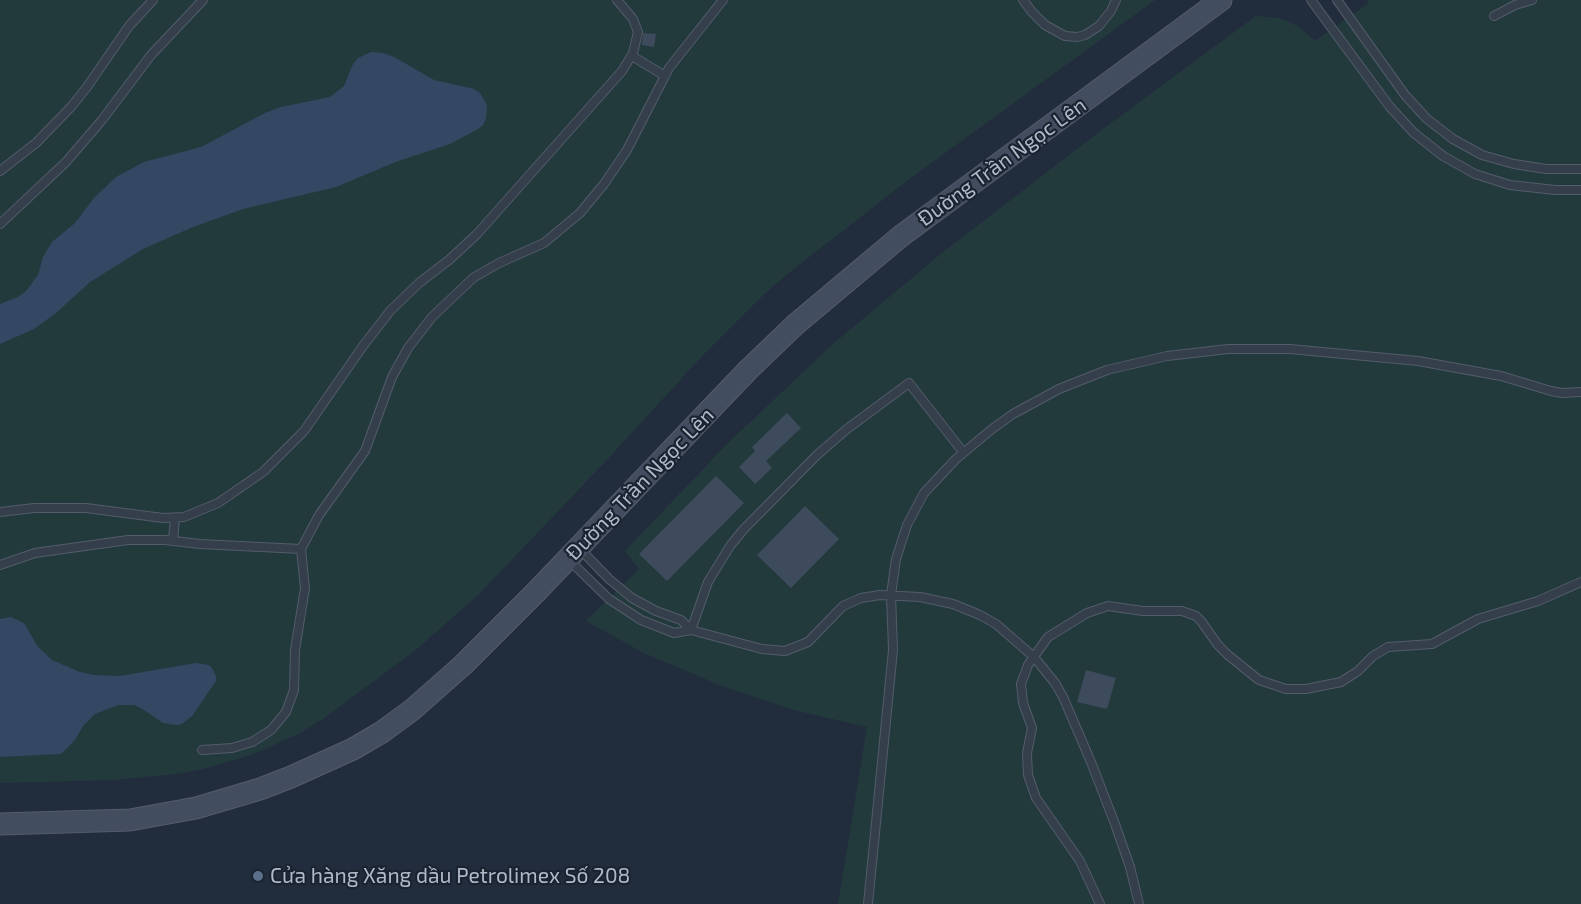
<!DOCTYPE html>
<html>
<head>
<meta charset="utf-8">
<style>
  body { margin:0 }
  canvas { display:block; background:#212d3c }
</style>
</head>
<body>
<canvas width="1581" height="904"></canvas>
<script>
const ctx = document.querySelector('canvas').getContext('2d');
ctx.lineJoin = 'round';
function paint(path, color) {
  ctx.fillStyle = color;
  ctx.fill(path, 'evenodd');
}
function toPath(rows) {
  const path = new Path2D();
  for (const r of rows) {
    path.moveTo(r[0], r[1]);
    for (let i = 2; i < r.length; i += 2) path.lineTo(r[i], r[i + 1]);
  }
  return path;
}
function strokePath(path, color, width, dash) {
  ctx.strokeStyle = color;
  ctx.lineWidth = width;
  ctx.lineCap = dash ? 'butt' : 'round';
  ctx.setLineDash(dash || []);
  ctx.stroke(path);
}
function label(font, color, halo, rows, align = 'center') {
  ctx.font = font + ' "Exo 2",sans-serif';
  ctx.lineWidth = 4.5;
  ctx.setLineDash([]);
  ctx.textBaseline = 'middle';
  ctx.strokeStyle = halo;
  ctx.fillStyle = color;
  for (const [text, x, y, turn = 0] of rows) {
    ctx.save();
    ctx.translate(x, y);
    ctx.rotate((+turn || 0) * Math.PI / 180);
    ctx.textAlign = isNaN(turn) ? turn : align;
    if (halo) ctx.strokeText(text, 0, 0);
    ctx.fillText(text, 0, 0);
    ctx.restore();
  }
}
const green = toPath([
  [0,0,1155,0,912,177,786,275,758,300,704,354,604,463,479,594,417,649,323,719,300,733,254,754,203,769,176,774,113,780,0,783],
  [1367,0,1581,0,1581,904,838,904,867,727,794,710,722,686,644,653,586,621,639,569,625,551,730,441,833,344,942,253,1103,129,1256,16,1278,18,1289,22,1299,27,1315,41,1369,3]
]);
const water = toPath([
  [371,52,383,53,394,57,434,80,474,89,480,93,487,105,486,119,483,125,478,129,450,144,398,161,336,187,243,209,193,227,143,249,90,282,56,313,34,329,0,344,0,304,18,297,26,291,38,275,43,257,52,242,75,223,94,198,116,177,144,162,201,147,265,113,281,107,330,97,344,86,353,64,358,58],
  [11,617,24,623,38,647,52,660,80,672,94,675,120,676,196,663,209,665,212,668,216,676,216,681,192,716,182,724,176,725,163,723,141,708,134,705,118,705,95,714,83,726,75,740,61,754,0,757,0,619]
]);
const building = toPath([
  [643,33,656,34,654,47,642,45],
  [787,413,801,428,766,461,772,468,755,484,739,467,755,451,752,447],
  [716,476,744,503,667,581,639,554],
  [805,506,839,539,791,588,757,555],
  [1086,670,1116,678,1107,709,1077,702]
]);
const lane = toPath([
  [1023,0,1032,12,1045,25,1065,36,1077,37,1085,35,1099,26,1111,11,1116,0],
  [1311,0,1390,107,1414,133,1443,156,1475,174,1510,185,1555,190,1581,190],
  [1337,0,1405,95,1427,119,1453,139,1482,155,1514,164,1546,169,1581,169],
  [1494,16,1515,5,1532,0],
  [632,56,665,76],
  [0,171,36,143,71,107,87,87,129,26,153,0],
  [0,224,66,162,102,120,151,55,203,0],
  [963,452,909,383,847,429,817,455,743,530,730,546,708,582,691,630,762,649,785,651,808,642,843,606,861,598,880,595,920,597,953,604,980,615,996,624,1034,657,1055,683,1063,697,1091,762,1115,824,1130,867,1139,904],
  [0,512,34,508,86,508,163,518,184,517,218,503,263,472,304,431,363,346,390,311,419,283,449,260,477,234,622,71,633,53,638,32,633,19,617,0],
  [173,541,175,518],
  [569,560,609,599,641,620,674,633,691,630,681,620,656,611,632,598,609,579,579,548],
  [0,565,35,553,128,540,165,540,200,544,301,549],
  [202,750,232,748,252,742,271,730,286,712,294,690,295,650,305,588,301,549,319,515,365,451,392,377,408,348,432,317,473,278,499,263,544,243,580,213,604,184,627,150,669,68,723,0],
  [868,904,893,650,891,595,896,559,907,525,924,493,956,459,992,429,1013,414,1059,389,1107,370,1167,356,1228,349,1290,349,1418,361,1501,376,1551,391,1562,393,1581,392],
  [1100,904,1080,861,1036,798,1028,775,1027,753,1032,728,1023,703,1021,684,1028,665,1048,637,1087,613,1108,606,1143,611,1182,611,1196,616,1201,621,1218,645,1228,655,1259,680,1286,689,1306,689,1341,682,1358,671,1373,656,1388,647,1432,644,1478,619,1538,601,1581,582]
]);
const secondary = toPath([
  [0,824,130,820,196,808,260,789,291,777,353,749,382,732,412,710,463,665,536,592,748,370,796,324,901,236,1221,0]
]);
const markers = [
  [258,876,6,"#5c6f8a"]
];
const streetNames = [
  ["Đường Trần Ngọc Lên",1002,162,-36],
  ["Đường Trần Ngọc Lên",640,484,-46]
];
const poiNames = [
  ["Cửa hàng Xăng dầu Petrolimex Số 208",270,876]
];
paint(green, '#233a3d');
paint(water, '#344864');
paint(building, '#3d4b5c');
strokePath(lane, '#535c6a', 10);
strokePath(secondary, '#535c6a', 23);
strokePath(lane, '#353f4c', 8);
strokePath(secondary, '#434d60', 21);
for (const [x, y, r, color] of markers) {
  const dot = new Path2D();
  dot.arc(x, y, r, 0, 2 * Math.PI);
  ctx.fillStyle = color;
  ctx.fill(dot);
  strokePath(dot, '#1a2431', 2);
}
label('21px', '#b0b9c8', '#1a2431', streetNames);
label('21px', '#b0b9c8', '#1a2431', poiNames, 'left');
</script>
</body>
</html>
